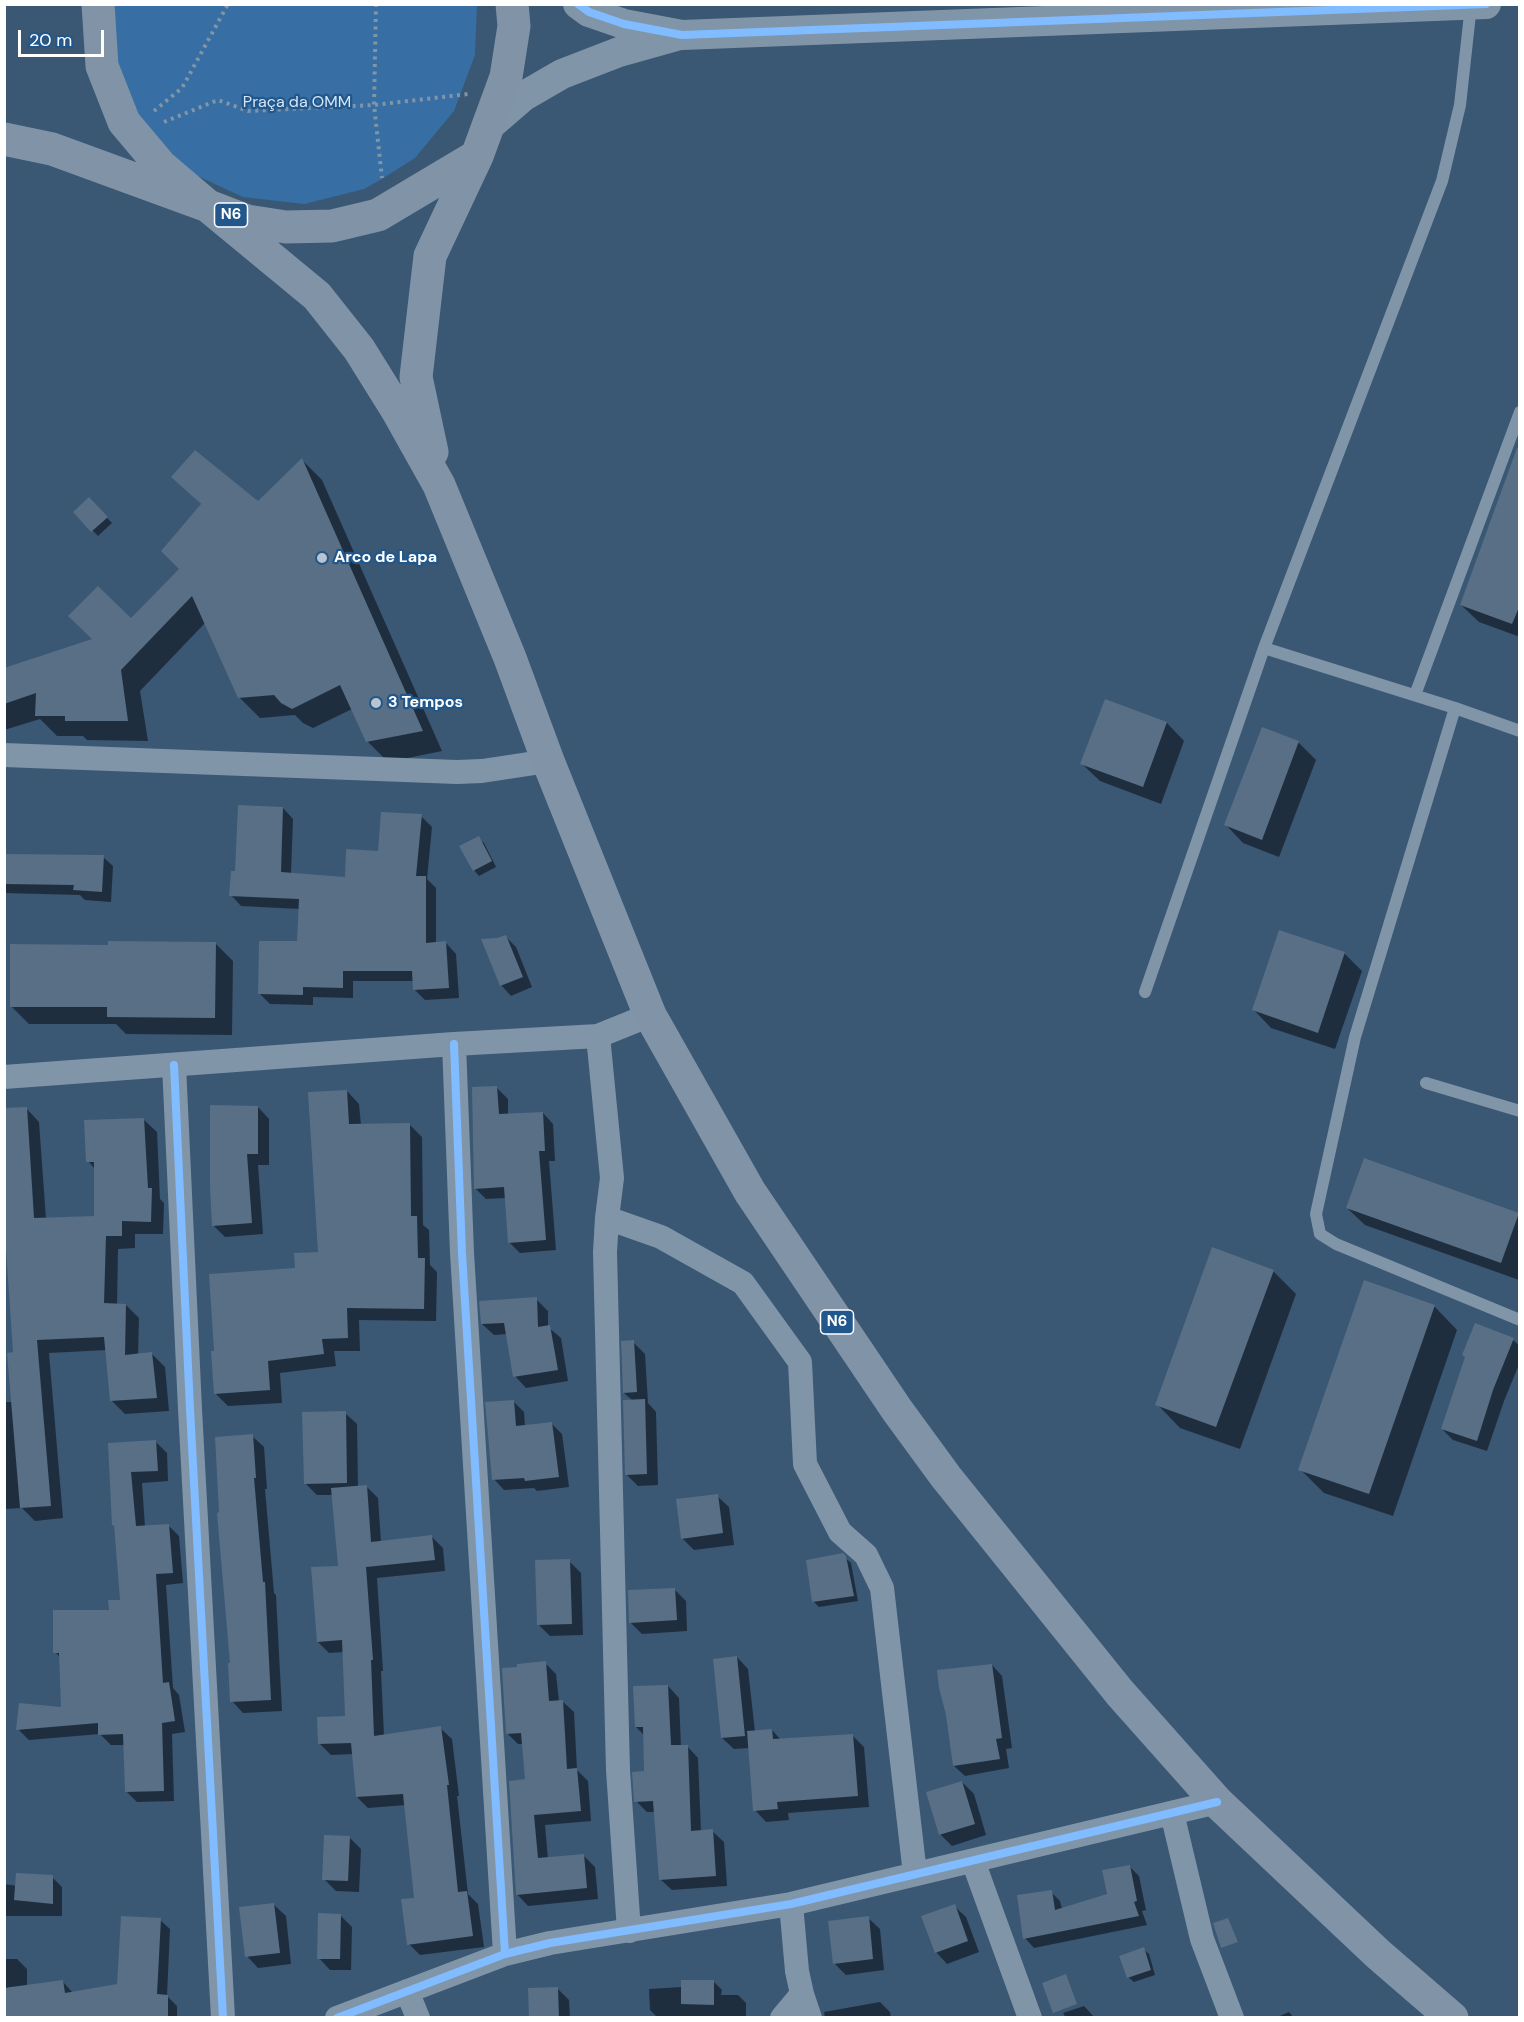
<!DOCTYPE html>
<html>
<head>
<meta charset="utf-8">
<style>
  body { margin:0 }
  #map { position:relative; width:1524px; height:2022px; overflow:hidden; background:#3a5774; font-family:"DM Sans",sans-serif }
  canvas { display:block }
  .frame { position:absolute; inset:0; border:6px solid #fff; pointer-events:none }
  .scale { position:absolute; left:18px; top:30px; width:86px; height:27px; box-sizing:border-box; border:3px solid #fff; border-top:0; padding-left:8px; font-size:18px; line-height:21px; white-space:nowrap; color:#fff; -webkit-text-stroke:4px #22578c; paint-order:stroke }
</style>
</head>
<body>
<div id="map">
<canvas width="1524" height="2022"></canvas>
<div class="frame"></div>
<div class="scale">20 m</div>
</div>
<script>
const ctx = document.querySelector('canvas').getContext('2d');
ctx.lineJoin = 'round';
function paint(path, color) {
  ctx.fillStyle = color;
  ctx.fill(path, 'evenodd');
}
function toPath(rows) {
  const path = new Path2D();
  for (const r of rows) {
    path.moveTo(r[0], r[1]);
    for (let i = 2; i < r.length; i += 2) path.lineTo(r[i], r[i + 1]);
  }
  return path;
}
function strokePath(path, color, width, dash) {
  ctx.strokeStyle = color;
  ctx.lineWidth = width;
  ctx.lineCap = dash ? 'butt' : 'round';
  ctx.setLineDash(dash || []);
  ctx.stroke(path);
}
function label(font, color, halo, rows, align = 'center') {
  ctx.font = font + ' "DM Sans",sans-serif';
  ctx.lineWidth = 4.5;
  ctx.setLineDash([]);
  ctx.textBaseline = 'middle';
  ctx.strokeStyle = halo;
  ctx.fillStyle = color;
  for (const [text, x, y, turn = 0] of rows) {
    ctx.save();
    ctx.translate(x, y);
    ctx.rotate((+turn || 0) * Math.PI / 180);
    ctx.textAlign = isNaN(turn) ? turn : align;
    if (halo) ctx.strokeText(text, 0, 0);
    ctx.fillText(text, 0, 0);
    ctx.restore();
  }
}
const green = toPath([
  [109,4,477,5,475,55,454,111,415,158,382,179,364,189,304,204,243,197,187,171,143,128,115,73]
]);
const shadow = toPath([
  [1520,452,1520,637,1479,622,1461,605],
  [302,460,322,480,442,751,388,762,367,741,352,709,313,728,303,723,295,715,260,718,239,697,205,623,140,691,148,741,87,740,83,736,57,736,40,719,4,730,4,670,94,640,131,620,181,569,202,505,173,477,258,503],
  [89,499,112,523,98,536,75,512],
  [1105,701,1167,723,1184,741,1161,804,1100,781,1082,764],
  [1263,729,1299,743,1316,760,1279,857,1243,843,1226,825],
  [283,808,293,819,291,874,347,878,421,816,432,827,427,879,436,888,436,944,446,943,456,954,459,998,425,1000,414,989,414,981,353,981,353,998,313,997,313,1005,270,1004,260,994,298,943,300,909,241,906,231,895,236,873],
  [478,838,484,843,496,867,479,876,474,870],
  [4,855,103,857,113,866,111,902,85,900,80,895,4,893],
  [506,937,516,947,532,987,511,996,501,985],
  [215,943,233,961,232,1035,126,1034,116,1024,29,1024,11,1006,109,946],
  [1344,953,1362,971,1335,1049,1271,1028,1254,1010],
  [497,1088,508,1099,508,1115,543,1113,553,1124,555,1161,549,1161,556,1250,520,1253,509,1242,506,1198,486,1199,475,1188],
  [347,1091,359,1104,361,1125,409,1124,422,1137,423,1225,429,1230,430,1265,437,1272,436,1321,359,1320,360,1351,334,1351,336,1366,280,1373,282,1403,228,1406,216,1394,296,1270,320,1253],
  [258,1107,269,1119,269,1165,258,1165,263,1234,225,1237,213,1225],
  [26,1108,39,1122,46,1219,96,1217,95,1169,88,1161,143,1119,157,1132,160,1199,164,1203,163,1234,135,1234,135,1248,118,1249,117,1305,126,1305,139,1318,138,1355,152,1354,165,1367,169,1411,125,1414,112,1401,107,1350,49,1353,63,1518,35,1521,22,1508,4,1509,4,1402,13,1402,14,1353,8,1256,4,1252,4,1110],
  [1347,1208,1518,1214,1519,1280,1365,1225],
  [1273,1271,1296,1294,1240,1449,1180,1428,1157,1404],
  [536,1299,548,1311,548,1327,561,1338,568,1381,526,1388,515,1376,507,1334,494,1335,482,1324],
  [1434,1306,1457,1330,1393,1516,1324,1493,1300,1469],
  [1513,1340,1520,1346,1520,1362,1504,1401,1487,1451,1453,1440,1442,1429],
  [633,1342,645,1354,648,1403,656,1412,658,1485,638,1486,626,1474,633,1401,624,1393],
  [513,1401,524,1412,525,1427,552,1424,562,1434,569,1487,537,1491,534,1488,504,1490,494,1479],
  [345,1413,357,1424,358,1487,366,1486,378,1498,381,1542,432,1537,443,1548,445,1571,377,1578,383,1671,381,1671,384,1736,440,1728,452,1739,459,1796,457,1796,468,1894,478,1904,484,1947,420,1955,409,1944,416,1899,406,1805,368,1808,357,1797,353,1754,331,1755,320,1744,347,1717,344,1652,329,1653,318,1642,339,1567,334,1495,317,1495,305,1483],
  [252,1436,264,1447,267,1489,265,1489,274,1593,276,1595,282,1711,243,1713,232,1701],
  [156,1442,167,1453,168,1481,142,1483,145,1527,168,1525,179,1536,183,1583,166,1585,173,1688,179,1695,185,1732,172,1734,174,1801,137,1802,126,1791,125,1745,111,1745,100,1734,29,1740,18,1729,63,1709,61,1658,55,1652,110,1611,121,1601,116,1527,113,1525,110,1445],
  [717,1496,729,1507,734,1545,694,1550,682,1538],
  [842,1555,851,1563,858,1601,819,1607,813,1601],
  [569,1561,581,1573,583,1635,550,1636,538,1624],
  [674,1589,686,1601,687,1631,642,1634,630,1622],
  [737,1657,748,1669,755,1732,772,1730,781,1740,853,1736,864,1747,869,1807,788,1813,789,1820,766,1822,755,1810,750,1748,734,1749,722,1738],
  [545,1663,556,1674,559,1701,562,1701,574,1712,577,1770,588,1781,591,1821,545,1825,548,1859,584,1856,595,1867,598,1899,528,1906,517,1894,527,1781,524,1744,518,1744,507,1733],
  [992,1665,1002,1676,1012,1748,1006,1749,1009,1768,965,1776,954,1766],
  [668,1686,679,1698,681,1747,687,1746,698,1758,701,1832,712,1831,724,1842,727,1886,672,1890,660,1879,655,1812,647,1812,636,1801,646,1772,644,1735,636,1727],
  [962,1782,974,1794,986,1835,952,1846,940,1834],
  [349,1837,361,1849,359,1892,336,1891,324,1879],
  [1129,1866,1139,1876,1146,1910,1142,1911,1147,1925,1034,1948,1025,1938,1051,1892,1060,1901,1062,1909,1108,1896],
  [52,1877,62,1887,62,1916,5,1916,5,1959,17,1959,27,1969,27,1986,63,1982,73,1993,118,1985,160,1920,170,1929,167,1996,177,2006,177,2018,4,2018,4,1884,17,1886],
  [274,1905,286,1916,291,1964,258,1968,247,1956],
  [954,1906,966,1917,979,1952,947,1964,936,1952],
  [341,1916,352,1927,351,1970,330,1970,319,1958],
  [868,1918,880,1929,884,1970,846,1975,834,1963],
  [1143,1949,1149,1954,1155,1975,1134,1982,1128,1977],
  [714,1982,722,1990,721,1995,738,1995,746,2003,746,2018,658,2018,650,2010,649,1989,682,1987],
  [557,1988,569,2000,570,2018,531,2018],
  [880,2002,890,2012,891,2018,825,2018,824,2012],
  [1084,2006,1095,2018,1066,2018,1063,2013],
  [1289,2012,1294,2018,1275,2018]
]);
const building = toPath([
  [1517,448,1520,448,1520,605,1512,624,1460,605],
  [195,450,258,501,302,458,423,731,366,742,340,685,292,709,281,703,274,695,238,698,192,596,121,670,128,721,65,721,65,716,35,716,36,693,4,704,4,668,92,639,68,616,98,586,131,618,179,569,161,551,201,504,171,477],
  [89,497,108,517,91,532,73,512],
  [1105,699,1167,722,1143,787,1080,764],
  [1262,727,1299,741,1262,840,1224,825],
  [238,805,283,807,281,872,345,877,346,849,378,851,381,812,422,814,416,876,426,876,426,943,446,941,449,988,413,990,412,971,343,971,343,988,303,987,303,995,258,994,259,941,297,941,299,899,229,896,231,871,235,871],
  [479,836,492,861,473,871,459,846],
  [4,854,104,855,102,892,73,890,74,885,4,884],
  [1279,930,1345,952,1318,1033,1252,1010],
  [506,935,523,977,500,986,481,939,497,938],
  [108,941,216,942,215,1018,107,1017,107,1007,10,1007,10,944,108,945],
  [497,1086,499,1114,543,1112,545,1151,539,1151,546,1240,508,1243,504,1187,474,1189,472,1087],
  [347,1090,349,1124,410,1123,411,1216,417,1216,418,1258,425,1258,424,1309,347,1308,348,1338,322,1339,324,1354,268,1361,270,1390,214,1394,211,1351,214,1351,209,1274,295,1268,294,1253,318,1252,308,1092],
  [210,1105,258,1106,258,1154,247,1154,252,1223,212,1226,210,1187],
  [27,1107,34,1218,94,1216,94,1162,86,1162,84,1120,144,1118,148,1188,152,1188,151,1222,122,1221,122,1236,106,1236,104,1303,126,1304,125,1355,152,1352,157,1398,110,1401,104,1337,37,1340,51,1506,20,1508,7,1353,13,1352,6,1250,4,1250,4,1108],
  [1364,1158,1519,1213,1501,1263,1346,1208],
  [1212,1247,1274,1270,1216,1427,1155,1405],
  [1364,1280,1435,1305,1369,1494,1298,1470],
  [537,1297,538,1327,550,1325,558,1370,513,1377,504,1323,481,1324,479,1301],
  [1475,1323,1514,1338,1493,1390,1477,1441,1441,1429,1465,1357,1462,1355],
  [634,1340,637,1392,623,1393,621,1341],
  [645,1399,647,1474,625,1475,623,1400],
  [514,1400,516,1426,552,1422,559,1477,525,1481,524,1478,492,1480,485,1402],
  [346,1411,347,1483,304,1484,302,1412],
  [253,1434,256,1478,254,1478,263,1582,265,1582,271,1700,230,1702,228,1663,230,1663,217,1513,219,1512,215,1437],
  [156,1440,158,1471,131,1472,136,1526,169,1524,173,1573,156,1574,163,1683,169,1682,175,1721,162,1723,164,1791,125,1792,123,1734,98,1735,98,1723,16,1730,19,1703,61,1707,59,1653,53,1653,53,1610,109,1610,108,1600,120,1600,114,1525,112,1526,108,1443],
  [367,1485,371,1542,432,1535,435,1560,366,1567,373,1660,371,1660,374,1736,441,1726,449,1785,447,1785,458,1892,467,1891,473,1936,407,1945,401,1899,414,1898,403,1794,356,1797,351,1743,318,1744,317,1717,345,1716,342,1640,317,1642,311,1567,338,1566,331,1488],
  [718,1494,723,1533,681,1539,676,1499],
  [843,1553,846,1556,854,1596,812,1602,806,1560],
  [570,1559,572,1624,537,1625,535,1560],
  [675,1588,677,1620,629,1623,628,1590],
  [737,1656,745,1736,721,1738,713,1659],
  [546,1661,549,1701,563,1700,567,1769,577,1768,581,1811,534,1815,538,1858,584,1854,587,1888,516,1895,509,1781,525,1779,521,1733,506,1734,502,1668,517,1667,517,1664],
  [992,1664,1002,1738,996,1739,1000,1759,953,1766,946,1715,939,1688,937,1670],
  [668,1685,671,1745,688,1745,691,1831,713,1829,716,1876,659,1880,653,1801,634,1802,632,1772,644,1771,643,1727,635,1727,633,1686],
  [772,1729,773,1739,853,1734,858,1796,777,1802,778,1809,753,1811,747,1731],
  [962,1781,975,1824,939,1835,926,1792],
  [324,1835,350,1836,348,1881,322,1880],
  [1130,1865,1137,1901,1134,1902,1139,1916,1023,1939,1017,1895,1052,1890,1055,1910,1107,1894,1102,1870],
  [16,1873,53,1875,53,1904,14,1900],
  [274,1903,280,1953,245,1957,239,1907],
  [955,1904,968,1941,935,1953,921,1916],
  [318,1913,341,1914,340,1959,317,1959],
  [121,1916,161,1918,157,1994,168,1995,168,2018,4,2018,4,1988,63,1980,65,1993,117,1984],
  [869,1916,873,1959,833,1964,828,1921],
  [1228,1918,1238,1942,1221,1948,1213,1923],
  [1144,1947,1151,1970,1127,1978,1119,1956],
  [1066,1974,1077,2004,1053,2013,1042,1983],
  [681,1980,714,1980,714,2005,681,2004],
  [558,1987,559,2018,529,2018,528,1988]
]);
const path = toPath([
  [376,4,374,105,382,178],
  [154,111,182,88,228,4],
  [164,122,218,100,248,111,374,105,468,94]
]);
const service = toPath([
  [1264,648,1455,708,1520,731],
  [1415,695,1520,412],
  [1455,708,1355,1037,1316,1214,1320,1234,1336,1244,1520,1320],
  [1145,992,1264,648,1442,181,1460,105,1471,5],
  [1426,1083,1520,1111]
]);
const minor = toPath([
  [4,755,457,772,482,771,548,761],
  [598,1036,612,1178,607,1218,605,1252,618,1770,629,1931],
  [454,1044,462,1253,505,1954],
  [174,1065,190,1409,223,2018],
  [4,1077,454,1044,598,1036,650,1015],
  [607,1218,661,1237,743,1283,800,1362,805,1464,840,1532,866,1555,882,1588,915,1874],
  [1172,1813,1202,1939,1232,2018],
  [973,1861,1030,2018],
  [791,1904,797,1971,802,1994,810,2018],
  [407,1991,418,2018],
  [337,2018,505,1954,550,1943,791,1904,1217,1802],
  [782,2018,802,1994]
]);
const tertiary = toPath([
  [578,4,589,12,624,24,682,35,1486,4],
  [488,127,524,96,562,74,619,52,676,36]
]);
const trunk = toPath([
  [98,4,102,66,124,122,161,166,208,206,247,221,286,227,332,226,378,215,477,156],
  [4,139,52,149,208,206,317,296,359,349,397,410,439,485,510,658,548,761,650,1015,750,1192,897,1410,946,1477,1120,1693,1217,1802,1378,1954,1452,2018],
  [432,452,416,377,430,256,477,156,506,77,514,26,512,4]
]);
const cycleway = toPath([
  [578,4,589,12,624,24,682,35,1486,4],
  [454,1044,462,1253,505,1954],
  [174,1065,190,1409,223,2018],
  [337,2018,505,1954,550,1943,791,1904,1217,1802]
]);
const markers = [
  [322,558,6,"#bac4ce"],
  [376,703,6,"#bac4ce"]
];
const shields = [
  [231,215,33],
  [837,1322,33]
];
const shieldNames = [
  ["N6",231,215],
  ["N6",837,1322]
];
const parkNames = [
  ["Praça da OMM",297,103]
];
const poiNames = [
  ["Arco de Lapa",334,558],
  ["3 Tempos",388,703]
];
paint(green, '#376ea3');
paint(shadow, '#0007');
paint(building, '#586f86');
strokePath(path, '#8195a8', 4, [3, 4.5]);
strokePath(service, '#8195a8', 12);
strokePath(minor, '#8195a8', 24);
strokePath(tertiary, '#8195a8', 30);
strokePath(trunk, '#8194a7', 33);
strokePath(cycleway, '#80bcff', 8);
for (const [x, y, r, color] of markers) {
  const dot = new Path2D();
  dot.arc(x, y, r, 0, 2 * Math.PI);
  ctx.fillStyle = color;
  ctx.fill(dot);
  strokePath(dot, '#22578c', 2);
}
for (const [x, y, w] of shields) {
  const box = new Path2D();
  box.roundRect(x - w / 2, y - 12, w, 24, 4.5);
  ctx.fillStyle = '#22578c';
  ctx.fill(box);
  strokePath(box, '#fff', 1.5);
}
label('bold 15px', '#fff', null, shieldNames);
label('16px', '#d5e7f8', '#22578c', parkNames);
label('bold 16px', '#fff', '#22578c', poiNames, 'left');
</script>
</body>
</html>
